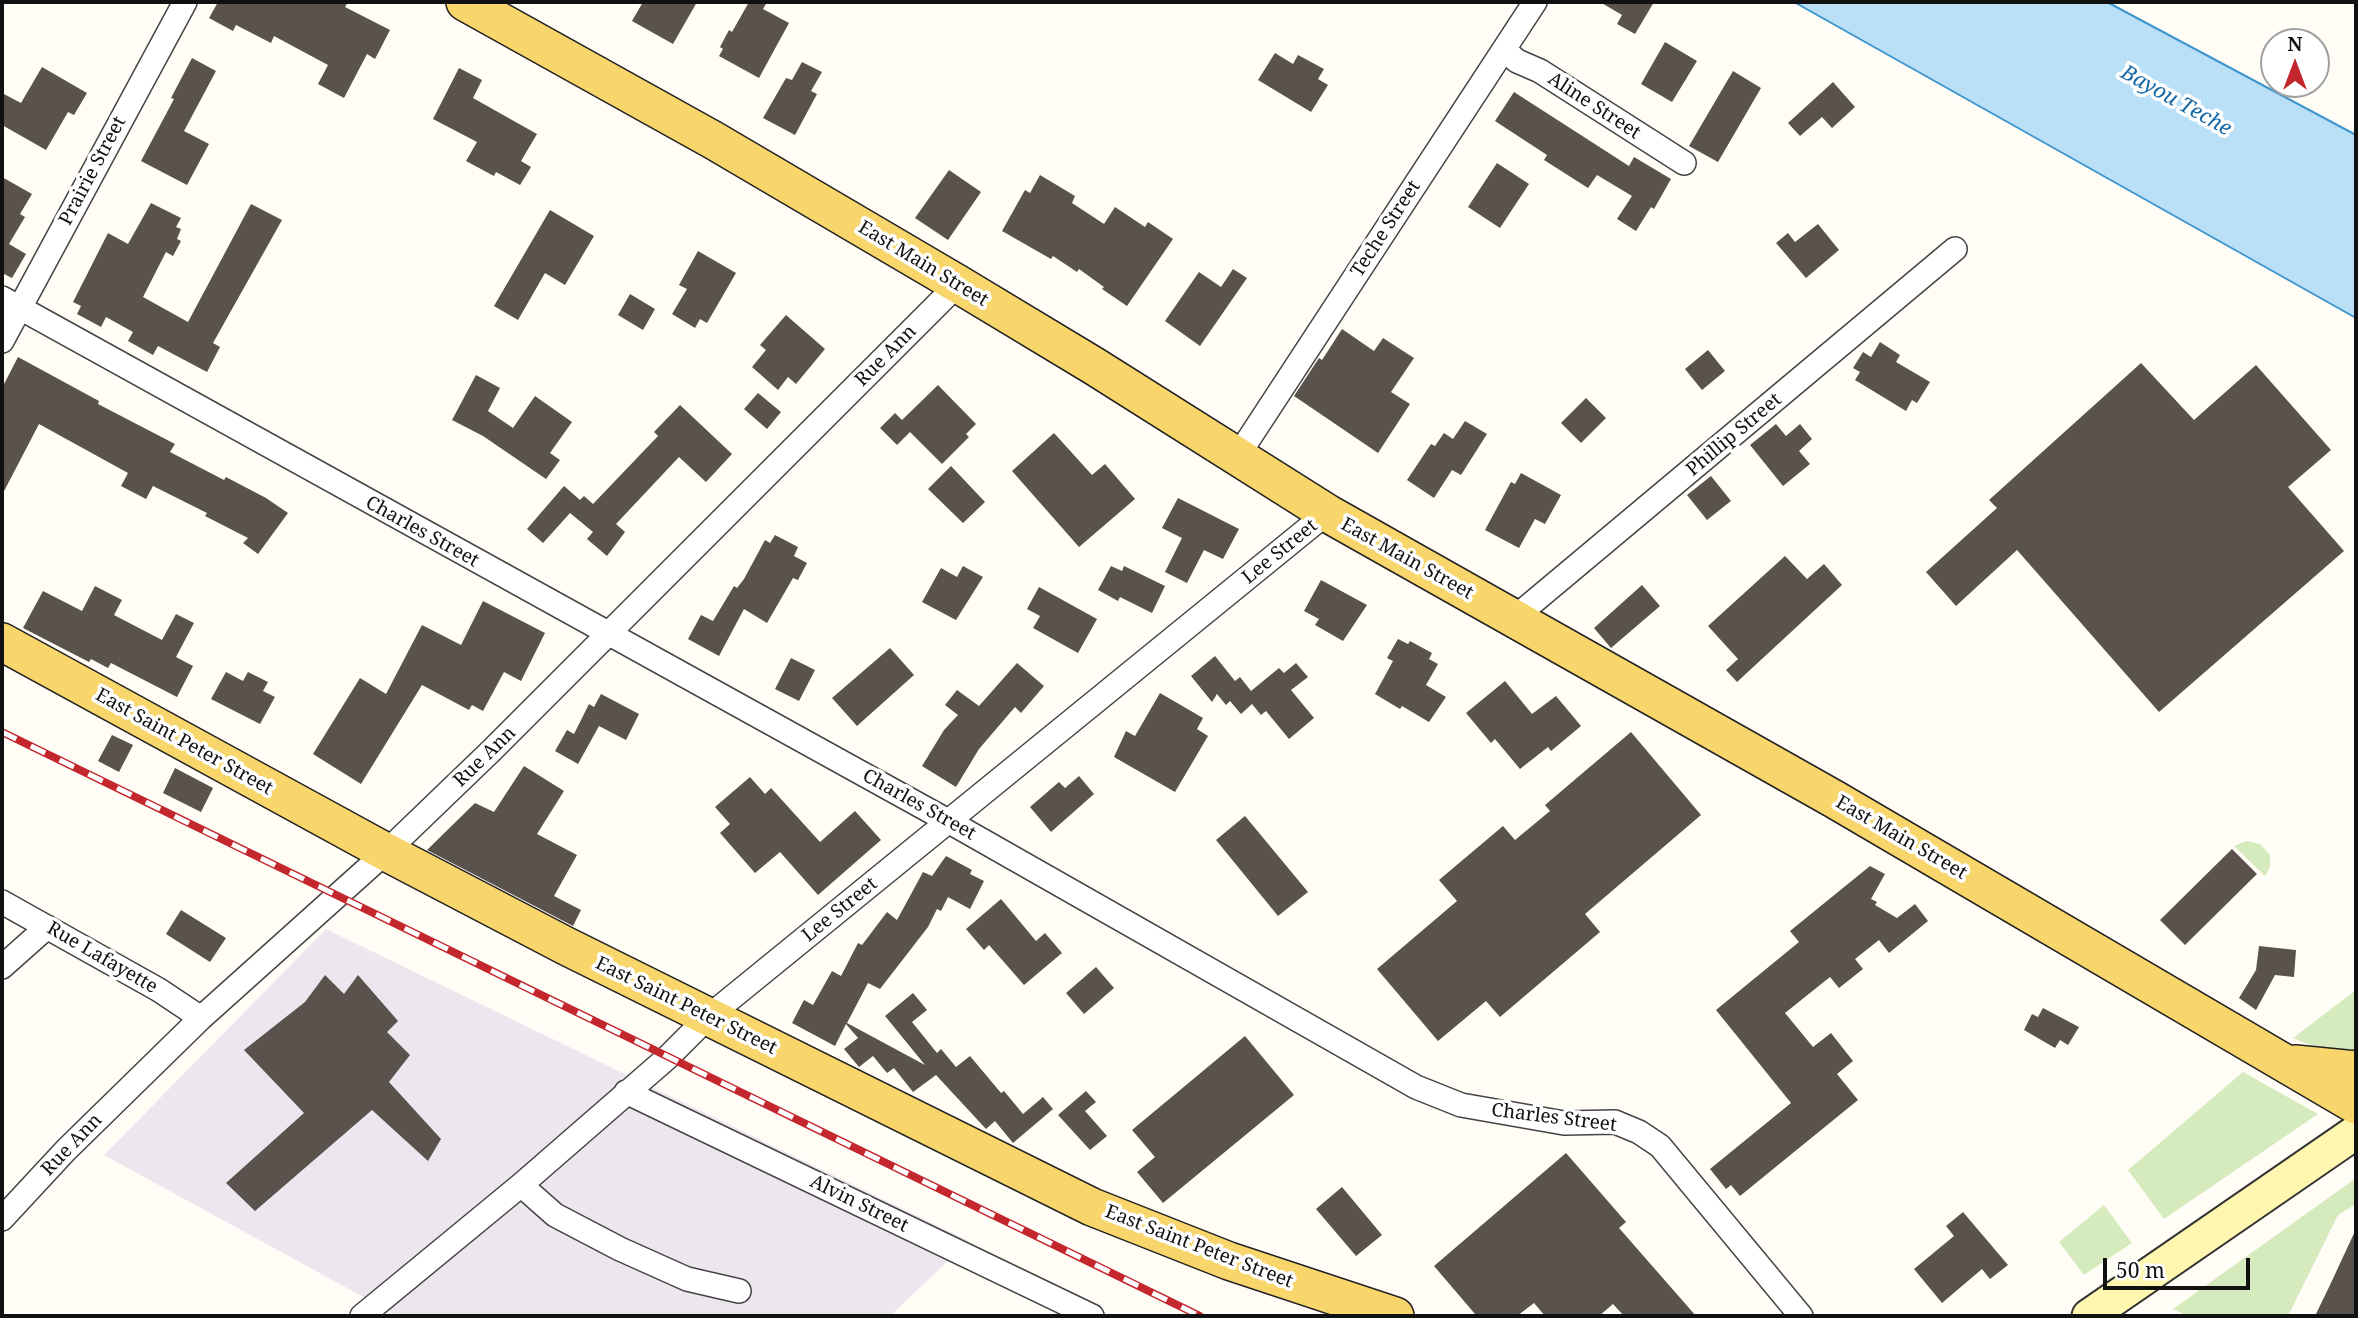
<!DOCTYPE html>
<html>
<head>
<meta charset="utf-8">
<style>
  body { margin:0 }
  #map { position:relative; width:2358px; height:1318px; overflow:hidden; background:#fffdf5; font-family:"Noto Serif",serif }
  canvas { display:block }
  .frame { position:absolute; inset:0; border:4px solid #111; pointer-events:none }
  .north { position:absolute; left:2260px; top:28px; width:70px; height:70px; box-sizing:border-box; background:#fff; border:2px solid #a0a0a0; border-radius:50%; rotate:0deg; font-size:19px; font-weight:700; line-height:28px; text-align:center; color:#111 }
  .north::after { content:''; display:block; margin:auto; width:24px; height:32px; background:#c4262e; clip-path:polygon(50% 0,100% 100%,50% 72%,0 100%) }
  .scale { position:absolute; left:2103px; top:1258px; width:147px; height:32px; box-sizing:border-box; border:4px solid #111; border-top:0; padding-left:9px; font-size:21px; line-height:24px; white-space:nowrap; color:#111; -webkit-text-stroke:5px #fff; paint-order:stroke }
</style>
</head>
<body>
<div id="map">
<canvas width="2358" height="1318"></canvas>
<div class="frame"></div>
<div class="north">N</div>
<div class="scale">50 m</div>
</div>
<script>
const ctx = document.querySelector('canvas').getContext('2d');
ctx.lineJoin = 'round';
function paint(path, color) {
  ctx.fillStyle = color;
  ctx.fill(path, 'evenodd');
}
function toPath(rows) {
  const path = new Path2D();
  for (const r of rows) {
    path.moveTo(r[0], r[1]);
    for (let i = 2; i < r.length; i += 2) path.lineTo(r[i], r[i + 1]);
  }
  return path;
}
function strokePath(path, color, width, dash) {
  ctx.strokeStyle = color;
  ctx.lineWidth = width;
  ctx.lineCap = dash ? 'butt' : 'round';
  ctx.setLineDash(dash || []);
  ctx.stroke(path);
}
function label(font, color, halo, rows, align = 'center') {
  ctx.font = font + ' "Noto Serif",serif';
  ctx.lineWidth = 7;
  ctx.setLineDash([]);
  ctx.textBaseline = 'middle';
  ctx.strokeStyle = halo;
  ctx.fillStyle = color;
  for (const [text, x, y, turn = 0] of rows) {
    ctx.save();
    ctx.translate(x, y);
    ctx.rotate((+turn || 0) * Math.PI / 180);
    ctx.textAlign = isNaN(turn) ? turn : align;
    if (halo) ctx.strokeText(text, 0, 0);
    ctx.fillText(text, 0, 0);
    ctx.restore();
  }
}
const industrial = toPath([
  [326,929,969,1241,890,1316,398,1316,104,1155]
]);
const green = toPath([
  [2246,841,2260,844,2270,855,2270,867,2265,876,2234,846],
  [2356,990,2356,1051,2330,1053,2293,1038],
  [2243,1072,2318,1114,2164,1219,2128,1170],
  [2356,1178,2356,1204,2338,1215,2288,1316,2188,1316,2173,1309],
  [2104,1205,2132,1243,2084,1275,2059,1242]
]);
const water = toPath([
  [1794,2,2107,2,2356,135,2356,318,1794,2]
]);
const building = toPath([
  [218,2,348,2,345,7,390,30,375,59,367,54,344,98,318,84,328,65,274,36,271,43,236,25,233,31,209,18],
  [643,2,697,2,673,44,632,21],
  [749,2,767,2,763,9,789,23,759,78,719,56,723,49,720,47,729,30,732,32],
  [1600,2,1654,2,1635,34,1617,24,1622,15],
  [1665,42,1697,61,1672,102,1641,84],
  [1275,53,1293,64,1298,55,1324,69,1318,79,1328,85,1311,112,1258,80],
  [192,58,216,71,184,131,209,144,187,185,141,161,174,99,171,98],
  [802,62,822,72,811,91,817,94,795,135,763,118,786,78,792,80],
  [42,67,87,93,74,115,68,112,46,150,2,125,2,93,21,103],
  [459,68,482,80,473,98,537,134,521,161,531,167,520,185,496,172,494,176,466,161,477,142,433,119],
  [1733,71,1761,88,1718,162,1689,146],
  [1833,82,1855,107,1832,128,1822,117,1800,136,1788,123],
  [1514,92,1629,166,1634,157,1671,179,1654,209,1651,207,1636,231,1617,219,1632,196,1597,175,1588,188,1544,160,1547,155,1495,121],
  [1497,163,1529,184,1500,228,1468,207],
  [949,170,981,192,948,240,915,218],
  [1040,175,1075,196,1072,203,1104,224,1115,207,1145,227,1148,222,1173,239,1127,306,1102,289,1104,287,1079,269,1077,272,1053,256,1051,259,1002,231,1025,190,1030,193],
  [2,177,32,194,20,214,25,217,9,244,26,254,12,278,2,273],
  [151,203,181,218,176,227,181,229,177,239,181,241,173,256,166,252,143,297,188,322,251,204,282,220,213,343,220,347,207,372,158,346,153,355,128,341,133,332,106,317,101,327,77,314,81,306,73,302,108,233,128,244],
  [550,210,594,236,565,285,545,273,518,320,494,306],
  [1818,224,1839,250,1806,278,1776,243,1788,233,1795,242],
  [698,251,736,273,707,323,700,319,695,328,672,314,687,289,679,285],
  [1233,269,1247,278,1200,346,1165,321,1199,272,1221,287],
  [630,294,655,309,643,330,618,315],
  [786,315,825,349,796,384,788,377,778,390,752,367,766,350,760,345],
  [1342,329,1374,351,1383,338,1414,358,1391,392,1410,404,1378,453,1294,396,1319,358,1322,360],
  [1880,342,1900,355,1896,362,1930,382,1917,403,1912,400,1906,411,1855,380,1860,372,1853,368,1863,352,1871,357],
  [1708,350,1725,371,1702,390,1685,369],
  [18,357,99,401,98,404,175,444,170,452,224,480,226,477,266,498,288,513,258,554,243,543,248,538,205,516,207,513,153,486,146,499,121,486,128,473,39,424,2,495,2,388],
  [2141,363,2194,420,2256,365,2331,450,2288,487,2344,551,2159,712,2017,550,1956,606,1926,572,1997,508,1989,500],
  [476,375,500,388,488,411,513,428,535,396,572,422,550,453,560,460,546,479,483,436,452,420],
  [938,385,976,424,966,434,969,437,942,464,910,432,897,445,880,428,895,413,902,420],
  [758,393,781,412,767,429,744,409],
  [1586,398,1606,418,1581,443,1561,423],
  [680,405,732,454,706,482,679,457,616,524,625,532,607,556,587,539,593,532,570,513,543,543,527,529,564,486,580,500,584,496,593,504,658,436,654,432],
  [1465,421,1487,434,1461,475,1452,470,1434,498,1407,480,1431,444,1435,446,1444,433,1453,439],
  [1776,424,1786,436,1800,424,1812,439,1799,451,1810,464,1783,486,1750,445],
  [1054,433,1092,475,1105,464,1135,499,1079,547,1012,471],
  [951,466,985,502,963,523,928,489],
  [1521,473,1561,495,1545,524,1535,519,1519,548,1485,530,1511,482,1515,484],
  [1711,476,1731,501,1707,520,1687,495],
  [1178,498,1239,529,1223,559,1204,550,1187,583,1165,572,1182,538,1162,528],
  [775,535,798,547,794,556,807,563,798,580,793,578,767,623,744,609,719,656,688,639,701,615,713,621,734,586,737,588,744,579,765,540,770,543],
  [1785,556,1807,579,1824,564,1842,585,1737,682,1726,670,1738,659,1708,626],
  [963,566,983,577,956,620,922,602,941,568,957,577],
  [1111,566,1122,571,1124,566,1165,586,1152,613,1120,597,1118,601,1098,590],
  [1321,580,1367,605,1343,641,1315,625,1319,619,1304,611],
  [1642,585,1660,606,1611,648,1594,628],
  [95,586,122,600,114,615,162,640,176,614,194,623,176,657,193,666,177,697,111,663,108,668,91,659,89,662,23,628,43,591,82,611],
  [1039,587,1097,619,1078,653,1033,628,1040,616,1027,609],
  [483,601,545,633,521,681,504,672,483,711,472,705,469,710,422,685,361,784,313,754,360,678,386,694,422,625,461,645],
  [1398,639,1408,644,1410,641,1432,653,1429,659,1438,664,1426,685,1446,697,1429,722,1402,706,1400,709,1375,694,1393,661,1387,658],
  [890,648,914,675,857,726,832,698],
  [1215,656,1235,681,1240,677,1251,691,1279,668,1284,673,1296,663,1308,677,1291,690,1314,718,1289,739,1266,711,1261,715,1252,704,1241,714,1230,701,1226,705,1217,694,1212,702,1191,676],
  [791,658,815,670,799,701,775,689],
  [1017,663,1044,686,1021,713,1015,707,979,749,956,787,922,766,944,730,958,715,945,705,957,690,979,706],
  [226,672,243,681,248,672,268,682,263,691,275,697,260,724,211,699],
  [1505,681,1532,714,1556,696,1581,726,1551,751,1548,747,1520,769,1495,739,1491,743,1466,713],
  [1160,693,1203,718,1197,729,1208,736,1175,792,1114,757,1126,731,1135,736],
  [601,694,639,714,626,740,599,726,578,764,555,751,567,730,574,734,589,704,594,707],
  [1631,732,1701,815,1585,914,1600,932,1500,1017,1486,1001,1438,1041,1377,969,1457,901,1439,880,1503,826,1515,840,1550,811,1545,805],
  [112,735,133,745,119,772,98,761],
  [524,766,564,791,537,834,577,855,554,896,581,910,573,926,427,850,475,803,494,812],
  [175,768,213,788,201,812,163,793],
  [1079,776,1094,794,1051,832,1030,807,1059,782,1065,788],
  [750,777,765,794,771,788,820,842,855,811,881,840,818,895,780,852,755,873,720,833,730,824,715,807],
  [1245,816,1308,892,1278,916,1216,840],
  [2232,849,2257,874,2185,945,2160,920],
  [946,856,972,870,970,874,984,881,970,909,948,897,941,911,937,909,928,927,880,989,868,983,847,1023,925,1065,885,1016,913,993,927,1010,912,1022,937,1053,941,1049,956,1067,970,1056,1001,1093,1004,1091,1023,1114,1043,1097,1053,1109,1013,1143,995,1121,986,1129,936,1075,913,1092,894,1068,887,1073,873,1056,859,1067,844,1049,858,1038,846,1024,835,1046,792,1023,804,1000,813,1005,832,971,841,976,858,943,862,945,887,912,897,920,923,872,932,876],
  [1870,866,1885,874,1871,899,1877,902,1875,905,1897,918,1915,904,1928,921,1889,953,1879,940,1855,959,1863,969,1839,988,1830,977,1785,1013,1813,1047,1831,1033,1853,1061,1837,1074,1858,1100,1740,1196,1731,1185,1726,1189,1710,1169,1791,1103,1716,1010,1799,942,1790,931],
  [1001,899,1036,941,1045,933,1062,953,1024,985,989,945,984,950,966,929],
  [181,910,226,938,210,962,166,934],
  [2259,946,2296,950,2294,977,2275,975,2256,1010,2239,998,2256,970],
  [1096,967,1114,988,1084,1014,1066,993],
  [325,975,344,994,358,975,398,1021,387,1032,410,1055,389,1082,441,1139,428,1161,372,1110,255,1211,226,1183,304,1113,244,1050,305,1002],
  [2043,1008,2079,1027,2068,1045,2060,1040,2055,1048,2024,1030,2032,1014,2038,1017],
  [1245,1036,1294,1095,1163,1203,1137,1172,1155,1157,1132,1130],
  [1086,1091,1096,1102,1085,1111,1107,1136,1090,1150,1058,1115],
  [1566,1153,1626,1222,1619,1228,1696,1316,1624,1316,1613,1304,1599,1316,1545,1316,1534,1303,1517,1316,1481,1316,1475,1314,1434,1266],
  [1342,1187,1382,1235,1356,1256,1316,1209],
  [1963,1212,2008,1265,1990,1279,1982,1269,1942,1303,1914,1269,1954,1236,1946,1226],
  [2356,1229,2356,1316,2315,1316,2330,1285]
]);
const minor = toPath([
  [1504,50,1517,61,1540,71,1684,163],
  [2,298,948,821,1416,1087,1461,1105,1564,1123,1615,1122,1639,1132,1660,1146,1801,1316],
  [2,341,185,2],
  [1237,457,1535,2],
  [1513,619,1955,249],
  [2,902,159,990,201,1018],
  [2,967,47,927],
  [626,1092,1092,1316],
  [521,1185,555,1215,620,1249,687,1279,739,1291],
  [2,1219,66,1150,201,1018,386,852,491,751,958,284],
  [362,1316,521,1185,667,1058,708,1017,1327,513]
]);
const secondary = toPath([
  [2089,1316,2356,1132]
]);
const primary = toPath([
  [465,2,713,140,958,284,1094,366,1327,513,1834,799,2356,1105],
  [2,642,386,852,566,946,1092,1207,1229,1261,1395,1316],
  [2295,1064,2356,1070]
]);
const rail = toPath([
  [2,732,1200,1316]
]);
const streetNames = [
  ["Aline Street",1594,106,33],
  ["Prairie Street",93,171,-62],
  ["Teche Street",1386,229,-57],
  ["East Main Street",923,264,31],
  ["Rue Ann",886,356,-45],
  ["Phillip Street",1734,435,-40],
  ["Charles Street",422,532,29],
  ["Lee Street",1280,552,-39],
  ["East Main Street",1407,559,29],
  ["East Saint Peter Street",184,742,29],
  ["Rue Ann",485,757,-44],
  ["Charles Street",919,805,29],
  ["East Main Street",1901,838,30],
  ["Lee Street",840,910,-39],
  ["Rue Lafayette",102,958,30],
  ["East Saint Peter Street",686,1006,26],
  ["Charles Street",1554,1118,7],
  ["Rue Ann",72,1145,-46],
  ["Alvin Street",859,1204,26],
  ["East Saint Peter Street",1199,1247,21]
];
const waterNames = [
  ["Bayou Teche",2176,101,29]
];
paint(industrial, '#eee6ef');
paint(green, '#d5ebbd');
paint(water, '#b9e0f7');
strokePath(water, '#3f96cf', 2);
paint(building, '#5a524d');
strokePath(minor, '#444', 26);
strokePath(secondary, '#333', 37);
strokePath(primary, '#222', 40);
strokePath(minor, '#fff', 23);
strokePath(secondary, '#fff6b0', 33);
strokePath(primary, '#f9d66b', 37);
strokePath(rail, '#c4262e', 8);
strokePath(rail, '#fff', 5, [16]);
label('19px', '#111', '#fff', streetNames);
label('italic 21px', '#1768a6', '#fff', waterNames);
</script>
</body>
</html>
